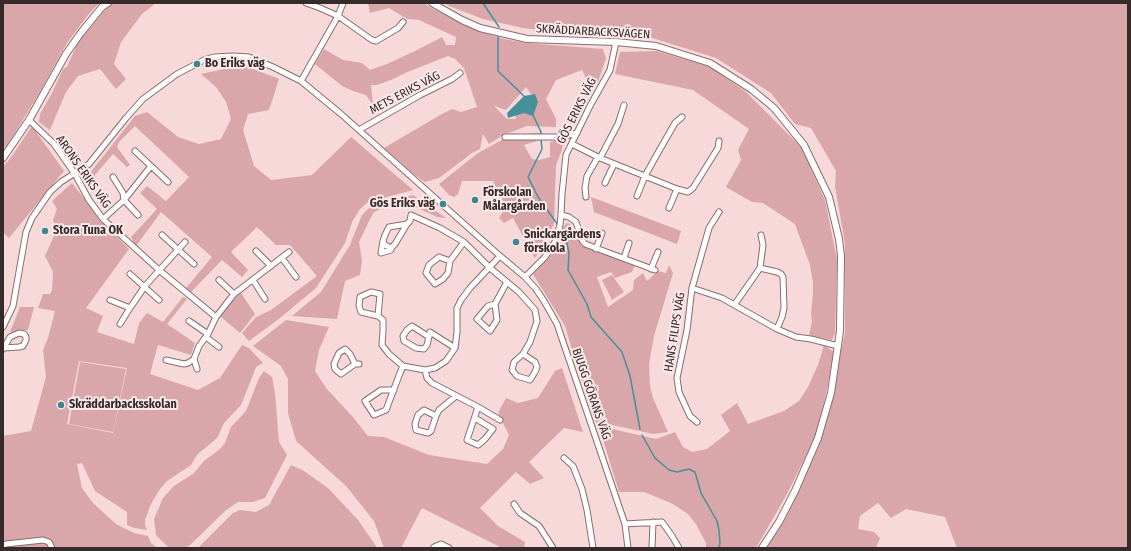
<!DOCTYPE html>
<html>
<head>
<meta charset="utf-8">
<style>
  body { margin:0 }
  #map { position:relative; width:1131px; height:551px; overflow:hidden; background:#f8d9da; font-family:"Fira Sans Condensed",sans-serif }
  canvas { display:block }
  .frame { position:absolute; inset:0; border:4px solid #362b2b; pointer-events:none }
</style>
</head>
<body>
<div id="map">
<canvas width="1131" height="551"></canvas>
<div class="frame"></div>
</div>
<script>
const ctx = document.querySelector('canvas').getContext('2d');
ctx.lineJoin = 'round';
function paint(path, color) {
  ctx.fillStyle = color;
  ctx.fill(path, 'evenodd');
}
function toPath(rows) {
  const path = new Path2D();
  for (const r of rows) {
    path.moveTo(r[0], r[1]);
    for (let i = 2; i < r.length; i += 2) path.lineTo(r[i], r[i + 1]);
  }
  return path;
}
function strokePath(path, color, width, dash) {
  ctx.strokeStyle = color;
  ctx.lineWidth = width;
  ctx.lineCap = dash ? 'butt' : 'round';
  ctx.setLineDash(dash || []);
  ctx.stroke(path);
}
function label(font, color, halo, rows, align = 'center') {
  ctx.font = font + ' "Fira Sans Condensed",sans-serif';
  ctx.lineWidth = 4;
  ctx.setLineDash([]);
  ctx.textBaseline = 'middle';
  ctx.strokeStyle = halo;
  ctx.fillStyle = color;
  for (const [text, x, y, turn = 0] of rows) {
    ctx.save();
    ctx.translate(x, y);
    ctx.rotate((+turn || 0) * Math.PI / 180);
    ctx.textAlign = isNaN(turn) ? turn : align;
    if (halo) ctx.strokeText(text, 0, 0);
    ctx.fillText(text, 0, 0);
    ctx.restore();
  }
}
const green = toPath([
  [3,3,99,3,88,15,67,43,37,97,8,144,3,149],
  [112,3,156,3,142,14,121,42,114,64,126,79,116,89,100,69,78,76,66,92,50,130,39,122,40,114,52,93,63,69,67,67,78,42,108,6],
  [368,3,423,3,435,10,479,31,504,39,526,43,603,49,606,58,598,82,593,87,590,86,582,70,556,80,546,99,556,119,556,127,527,126,503,135,489,144,483,134,480,149,472,153,439,178,425,182,415,175,384,148,440,115,452,109,461,112,477,107,464,68,455,59,448,56,405,73,391,80,377,85,371,85,373,105,366,95,353,91,342,86,315,64,324,49,343,60,362,63,370,70,387,64,417,50,442,37,446,45,455,45,456,37,419,20,408,19,402,16,389,8,370,13],
  [526,87,535,100,515,114,516,119,507,119,494,106,506,110],
  [444,3,1128,3,1128,548,957,548,945,517,906,509,891,518,878,503,860,516,858,529,874,532,880,538,876,548,766,548,785,518,824,428,845,332,845,244,835,186,836,171,811,128,795,124,771,93,716,58,646,36,581,35,523,28,483,19,449,6],
  [657,51,710,67,746,92,801,147,825,200,837,260,835,333,832,340,809,335,812,322,811,313,813,294,813,283,810,265,795,224,763,203,752,202,726,187,741,160,738,150,749,129,693,90,615,74,620,52],
  [243,65,279,79,269,110,248,114,243,130,254,166,271,180,312,175,351,137,413,190,368,202,360,209,352,222,345,243,316,288,280,318,249,341,242,333,256,317,271,310,317,276,290,245,276,245,257,227,231,252,248,270,242,277,222,260,191,292,186,288,212,257,161,212,136,246,131,237,157,209,140,193,147,186,166,201,189,177,135,126,119,142,117,147,130,165,127,167,113,154,89,182,86,178,135,116,147,112,178,137,199,144,221,139,231,119,226,102,216,87,201,74],
  [32,126,64,171,9,238,3,232,3,167,12,156],
  [540,133,540,140,524,145,532,159,539,160,550,157,550,142,559,140,563,142,562,150,556,165,554,223,546,242,535,258,513,218,504,223,499,218,506,207,493,181,462,181,458,194,454,197,449,195,439,184,478,153,511,135],
  [72,183,104,224,129,249,86,308,103,316,97,332,134,344,139,323,147,313,163,322,183,297,187,299,167,324,195,343,191,355,158,345,150,374,198,390,220,378,242,345,249,348,263,363,256,367,241,405,224,423,217,438,197,455,191,465,167,481,160,489,151,504,145,520,145,525,147,530,134,528,127,525,127,512,95,491,82,463,77,464,82,488,93,503,116,524,134,533,148,536,151,543,157,548,3,548,3,436,31,431,46,377,43,350,48,338,55,311,38,308,43,294,50,294,52,290,53,272,45,256,57,229,53,220,57,209,52,201],
  [79,361,127,368,113,433,67,424],
  [413,195,446,218,437,217,411,205,400,204,380,209,373,213,359,242,362,261,360,275,345,281,337,319,292,316,321,292,350,245,362,215,372,205],
  [591,197,681,231,677,244,594,212],
  [567,223,570,224,583,245,635,265,632,272,615,278,611,272,597,277,608,307,633,290,634,280,643,273,647,281,658,271,666,273,669,265,673,273,654,336,649,364,650,386,653,398,668,432,653,434,608,424,596,423,575,360,565,326,533,274,554,252,562,228],
  [612,275,624,292,612,300,602,280],
  [241,293,255,314,240,333,220,316,233,299],
  [20,307,34,307,28,330,10,332],
  [286,320,329,327,319,350,315,371,326,388,352,416,368,436,384,437,429,455,487,464,503,449,509,435,498,413,506,398,518,403,538,398,555,371,562,368,583,432,564,428,529,462,544,478,530,484,516,472,480,508,498,526,525,542,524,548,502,548,422,508,401,548,384,548,374,521,346,486,296,441,288,413,288,379,281,366,253,346],
  [824,345,834,352,826,394,815,438,787,494,756,548,706,548,706,543,696,524,688,514,673,504,644,492,619,492,600,430,608,428,656,439,675,432,683,447,692,452,707,449,730,431,721,415,737,403,748,424,784,411,799,401,808,387,818,365],
  [80,362,126,369,113,432,69,424],
  [264,371,272,377,275,393,279,442,287,455,265,498,253,502,238,502,225,511,189,546,183,548,168,547,156,535,154,519,163,498,174,486,193,474,204,461,220,449,225,443,231,427,246,411,259,378],
  [291,465,304,471,328,488,358,520,376,546,376,548,198,548,233,513,240,510,256,512,269,505]
]);
const water = toPath([
  [535,94,538,102,533,116,524,113,508,118,507,113,524,96]
]);
const stream = toPath([
  [483,3,499,27],
  [498,36,498,71,525,97],
  [533,115,541,132,541,135],
  [541,139,542,149,528,177,538,197,558,225],
  [560,228,565,234,569,253,568,270,587,304,591,317,622,352,630,376,640,429],
  [642,435,655,458,669,470,677,472,689,469,695,472,701,493,717,521,719,530,720,543,719,548]
]);
const minor = toPath([
  [306,3,320,8,338,16,372,40,376,41,398,28,403,22],
  [301,81,338,16,343,3],
  [29,120,54,144,75,174,89,200,103,219,159,270,216,317],
  [359,130,420,95,452,79,460,73],
  [505,137,560,137,577,133],
  [572,144,600,158,677,189,688,192,693,188,718,148,719,141],
  [600,158,618,124,624,105],
  [151,166,168,182],
  [113,177,123,193,124,200,138,215],
  [605,183,614,164],
  [637,196,645,176,655,158,675,123,682,117],
  [586,197,585,188,587,176,598,157],
  [669,208,677,189],
  [561,215,569,217,576,222,582,240,585,244,655,270],
  [103,219,124,200,151,166,135,151],
  [407,224,395,244,391,248,385,245,383,241,385,235,389,227,407,224,410,221,411,215,440,228,464,242,490,268,519,292,535,310,537,321,530,342,523,354,514,362,512,370,517,376,530,380,535,372,537,367,535,362,523,354],
  [162,235,194,264],
  [761,235,763,245,760,268,777,272,781,274,783,277,784,308,782,317,777,329],
  [383,241,381,253,391,250,391,248],
  [596,249,602,233],
  [256,251,271,266],
  [282,258,296,277],
  [624,258,629,243],
  [450,261,448,273,443,279,435,284,426,273,429,265,439,257,450,261,464,242],
  [651,269,658,252],
  [130,274,159,300],
  [525,277,545,257,555,242,560,225,561,215,562,194,566,155,590,106,610,70,616,42],
  [219,280,234,294],
  [253,280,265,299],
  [692,288,722,298,777,329,796,337,811,339,838,346],
  [110,300,130,308,145,286,185,242],
  [495,304,497,320,490,331,477,319,488,306,495,304,507,282],
  [735,304,760,268],
  [378,316,361,312,359,306,360,297,371,292,380,294,378,316,383,320,383,331,382,345,389,354,403,366,425,370,435,368,446,361,455,348,457,332,457,308,461,300,470,288,500,256],
  [189,321,208,334],
  [120,324,130,308],
  [3,327,13,306,26,232,32,218,50,192,61,182,89,164,126,118,143,99,177,74,204,60,214,57,233,56,249,57,273,67,301,81,341,114,500,256,525,277,536,289,544,301,557,324,625,524,628,548],
  [206,337,219,347],
  [429,337,412,326,407,330,403,336,404,341,416,348,424,349,427,345,430,332,455,348],
  [3,349,10,337,19,333,24,334,26,337,26,340,23,346,19,347,4,348],
  [194,359,197,369],
  [166,360,184,364,188,363,194,359,199,346,208,334,216,317,234,294,289,252],
  [355,364,350,354,345,349,339,353,334,364,335,369,341,374,355,364,359,364],
  [425,370,427,378,432,383,478,407,500,420],
  [394,390,381,390,365,401,374,415,386,410,400,373,403,366],
  [436,416,424,410,418,415,415,424,416,430,428,433,431,431,436,416,439,410,456,396],
  [475,418,493,429,485,439,478,445,467,440,478,407],
  [697,422,690,416,684,403,679,392,677,378,687,330,692,288,709,228,719,212],
  [564,458,573,466,582,489,587,510,593,548],
  [514,504,520,513,539,526,553,548],
  [625,524,642,523,662,522,672,536,679,548],
  [3,546,6,544,43,540,49,542,52,548],
  [434,547,441,544,449,548],
  [652,548,653,522]
]);
const tertiary = toPath([
  [432,3,462,20,480,28,527,39,616,42,656,46,710,63,751,89,774,108,804,145,829,197,839,239,841,256,840,331,831,393,818,438,795,491,779,522,762,548],
  [3,158,29,120,66,54,80,34,102,7,108,3]
]);
const markers = [
  [197,64,4,"#408692"],
  [475,200,4,"#408692"],
  [443,204,4,"#408692"],
  [45,231,4,"#408692"],
  [516,242,4,"#408692"],
  [61,405,4,"#408692"]
];
const streetNames = [
  ["SKRÄDDARBACKSVÄGEN",593,32,3],
  ["METS ERIKS VÄG",405,93,-28],
  ["GÖS ERIKS VÄG",577,111,-63],
  ["ARONS ERIKS VÄG",83,172,55],
  ["HANS FILIPS VÄG",675,332,-81],
  ["BJUGG GÖRANS VÄG",591,394,71]
];
const poiNames = [
  ["Bo Eriks väg",205,64],
  ["Förskolan",483,193],
  ["Målargården",483,207],
  ["Gös Eriks väg",435,204,"right"],
  ["Stora Tuna OK",53,231],
  ["Snickargårdens",524,235],
  ["förskola",524,249],
  ["Skräddarbacksskolan",69,405]
];
paint(green, '#d9a6a9');
paint(water, '#46909c');
strokePath(stream, '#46909c', 1.5);
strokePath(minor, '#886d6e', 7);
strokePath(tertiary, '#886d6e', 8);
strokePath(minor, '#fff', 5);
strokePath(tertiary, '#fff', 6);
for (const [x, y, r, color] of markers) {
  const dot = new Path2D();
  dot.arc(x, y, r, 0, 2 * Math.PI);
  ctx.fillStyle = color;
  ctx.fill(dot);
  strokePath(dot, '#fce9ea', 1.5);
}
label('12px', '#362b2b', '#fce9ea', streetNames);
label('bold 12px', '#362b2b', '#fce9ea', poiNames, 'left');
</script>
</body>
</html>
